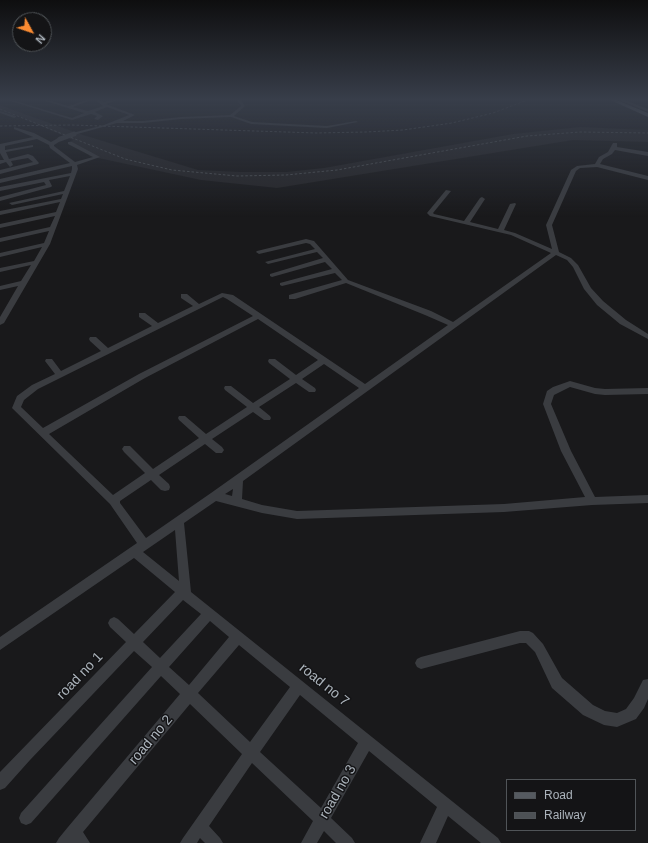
<!DOCTYPE html>
<html>
<head>
<meta charset="utf-8">
<style>
  body { margin:0 }
  #map { position:relative; width:648px; height:843px; overflow:hidden; background:#19191b; font-family:Helvetica,sans-serif }
  canvas { display:block }
  .legend { position:absolute; left:506px; top:779px; width:130px; height:52px; box-sizing:border-box; background:#141416; border:1px solid #505458; margin:0; padding:5px 7px; list-style:none; font-size:12px; color:#abb3bb }
  .legend li { display:flex; align-items:center; gap:8px; height:20px }
  .legend b { width:20px; border:1px solid #505458 }
  .north { position:absolute; left:12px; top:12px; width:40px; height:40px; box-sizing:border-box; background:#141416; border:1px solid #505458; border-radius:50%; rotate:130deg; font-size:11px; font-weight:700; line-height:16px; text-align:center; color:#abb3bb }
  .north::after { content:''; display:block; margin:auto; width:14px; height:18px; background:#fa8b32; clip-path:polygon(50% 0,100% 100%,50% 72%,0 100%) }
</style>
</head>
<body>
<div id="map">
<canvas width="648" height="843"></canvas>
<ul class="legend">
<li><b style="height:5px;background:#555a60"></b>Road</li>
<li><b style="height:5px;background:#4d5155"></b>Railway</li>
</ul>
<div class="north">N</div>
</div>
<script>
const ctx = document.querySelector('canvas').getContext('2d');
ctx.lineJoin = 'round';
function paint(path, color) {
  ctx.fillStyle = color;
  ctx.fill(path, 'evenodd');
}
function toPath(rows) {
  const path = new Path2D();
  for (const r of rows) {
    path.moveTo(r[0], r[1]);
    for (let i = 2; i < r.length; i += 2) path.lineTo(r[i], r[i + 1]);
  }
  return path;
}
function strokePath(path, color, width, dash) {
  ctx.strokeStyle = color;
  ctx.lineWidth = width;
  ctx.lineCap = dash ? 'butt' : 'round';
  ctx.setLineDash(dash || []);
  ctx.stroke(path);
}
function label(font, color, halo, rows, align = 'center') {
  ctx.font = font + ' Helvetica,sans-serif';
  ctx.lineWidth = 3;
  ctx.setLineDash([]);
  ctx.textBaseline = 'middle';
  ctx.strokeStyle = halo;
  ctx.fillStyle = color;
  for (const [text, x, y, turn = 0] of rows) {
    ctx.save();
    ctx.translate(x, y);
    ctx.rotate((+turn || 0) * Math.PI / 180);
    ctx.textAlign = isNaN(turn) ? turn : align;
    if (halo) ctx.strokeText(text, 0, 0);
    ctx.fillText(text, 0, 0);
    ctx.restore();
  }
}
const built = toPath([
  [0,105,80,134,198,170,242,172,286,172,324,168,513,134,580,127,648,130,648,142,573,140,277,188,201,180,89,156,91,153,69,142,73,140,21,117,0,111]
]);
const minor = toPath([
  [4,99,9,99,72,118,84,113,39,99,44,99,69,106,89,99,98,99,103,102,119,99,106,104,135,115,123,121,143,121,181,117,230,115,241,106,236,99,240,99,245,106,234,116,252,122,327,126,356,121,358,122,327,128,251,124,231,117,181,119,143,123,117,123,74,135,72,134,72,133,104,125,129,115,107,107,95,112,103,116,98,120,94,119,97,116,91,114,72,120,4,99],
  [94,99,103,106,88,111,73,107,94,99],
  [617,99,622,99,648,109,648,112,617,99],
  [0,111,16,116,16,117,14,118,0,113,0,111],
  [14,127,34,133,51,142,58,138,62,138,62,140,54,145,54,146,75,162,93,157,68,144,68,142,72,142,100,157,77,165,78,169,50,244,4,323,0,325,0,317,18,286,0,290,0,286,21,281,31,265,0,272,0,268,34,261,42,247,0,257,0,253,44,243,49,231,0,242,0,238,50,227,55,216,0,228,0,224,56,212,60,202,0,215,0,211,61,199,63,194,12,205,9,203,64,191,70,176,49,180,52,186,51,187,0,201,0,197,46,185,44,182,0,191,0,187,71,173,72,169,72,166,0,183,0,179,70,163,50,148,49,145,37,139,5,146,5,150,33,145,33,147,6,152,9,159,28,154,33,156,39,163,38,164,0,174,0,170,33,162,28,158,11,161,13,165,10,167,6,162,0,164,0,160,4,160,0,153,0,144,33,137,14,129,14,127],
  [613,143,617,143,617,147,648,152,648,156,615,150,612,154,603,159,600,164,648,176,648,180,597,167,580,168,576,171,552,225,559,252,571,258,578,265,591,288,603,301,626,320,648,334,648,339,620,324,597,305,584,289,573,267,567,260,556,255,243,481,242,499,262,505,297,511,504,504,585,497,561,451,543,404,547,391,553,387,570,381,595,388,605,389,648,388,648,394,605,395,595,394,570,387,554,395,551,404,571,451,595,497,648,495,648,503,592,505,504,512,297,519,262,513,216,501,184,523,191,592,498,838,501,843,481,843,448,816,436,843,420,843,437,807,369,751,331,818,352,838,355,843,336,843,324,831,317,843,301,843,313,821,252,763,209,826,220,838,223,843,205,843,200,838,197,843,180,843,183,838,242,754,190,704,83,832,90,843,56,843,59,838,68,827,180,694,161,676,31,823,26,825,21,823,19,818,21,813,152,667,134,651,30,760,5,788,0,790,0,772,126,642,110,627,108,623,110,619,114,617,118,619,134,634,175,592,134,558,0,650,0,637,137,543,110,504,12,408,17,396,32,385,55,374,45,361,46,359,52,359,61,371,101,351,90,341,89,339,90,337,96,337,108,348,152,326,139,317,139,313,145,313,158,323,193,306,181,298,181,294,187,294,199,304,222,293,233,295,365,384,448,325,425,315,346,283,295,299,289,299,289,295,342,280,335,273,282,286,280,285,280,283,332,269,325,262,272,277,270,276,270,274,323,258,317,252,268,264,265,262,315,249,310,244,306,243,259,254,256,252,257,251,306,239,314,241,348,280,431,311,453,322,551,253,511,235,430,216,427,213,446,190,451,191,433,213,434,214,464,221,480,198,482,197,485,199,470,222,498,229,510,204,515,203,516,204,504,230,515,233,552,249,546,225,571,170,577,166,595,164,599,157,608,152,613,143],
  [223,297,227,299,253,316,139,374,43,428,21,407,24,400,38,389,223,297],
  [258,319,318,360,296,375,275,359,269,359,268,361,269,363,290,379,253,403,231,386,225,386,224,388,225,390,247,407,206,434,185,416,179,416,178,418,179,420,199,438,153,469,130,446,124,446,122,449,124,452,145,473,113,495,49,434,145,378,258,319],
  [324,364,359,388,211,493,146,538,120,503,120,501,151,480,161,490,165,491,169,490,170,487,169,484,159,475,205,444,216,453,222,453,224,450,222,447,212,439,253,412,264,420,270,420,271,418,270,416,259,407,296,383,309,392,315,392,316,390,315,388,302,379,324,364],
  [233,489,232,496,225,494,233,489],
  [175,530,179,581,143,552,175,530],
  [183,600,201,614,160,658,143,642,183,600],
  [210,621,229,637,189,685,169,667,210,621],
  [239,645,290,687,250,742,198,693,239,645],
  [300,695,358,743,321,808,260,752,300,695],
  [520,631,529,631,533,633,543,644,562,678,593,705,605,711,617,713,626,709,634,698,643,680,648,679,648,699,644,708,636,719,617,727,604,725,583,715,552,688,535,652,526,643,520,643,421,669,417,667,415,663,417,659,421,657,520,631]
]);
const major = toPath([
  [608,99,614,99,648,113,648,117,608,99]
]);
const rail = toPath([
  [0,109,125,159,172,170,237,176,286,175,337,170,527,136,580,132,648,133],
  [0,126,71,125,316,133,366,132,403,130,452,123,493,113,530,99]
]);
const minorBridge = toPath([
  [60,139,74,134]
]);
const nearStreetnames = [
  ["road no 1",80,676,-46],
  ["road no 7",324,685,39],
  ["road no 2",151,740,-50],
  ["road no 3",338,792,-60]
];
paint(built, '#252528');
paint(minor, '#3a3c40');
paint(major, '#555a60');
strokePath(rail, '#4d5155', 1, [2.5, 2]);
strokePath(minorBridge, '#3a3c40', 5);
const sky = ctx.createLinearGradient(0, 0, 0, 217);
sky.addColorStop(0, '#0e0e0f');
sky.addColorStop(0.46, '#383e4a');
sky.addColorStop(1, '#383e4a00');
ctx.fillStyle = sky;
ctx.fillRect(0, 0, 648, 217);
label('14px', '#abb3bb', '#141416', nearStreetnames);
</script>
</body>
</html>
